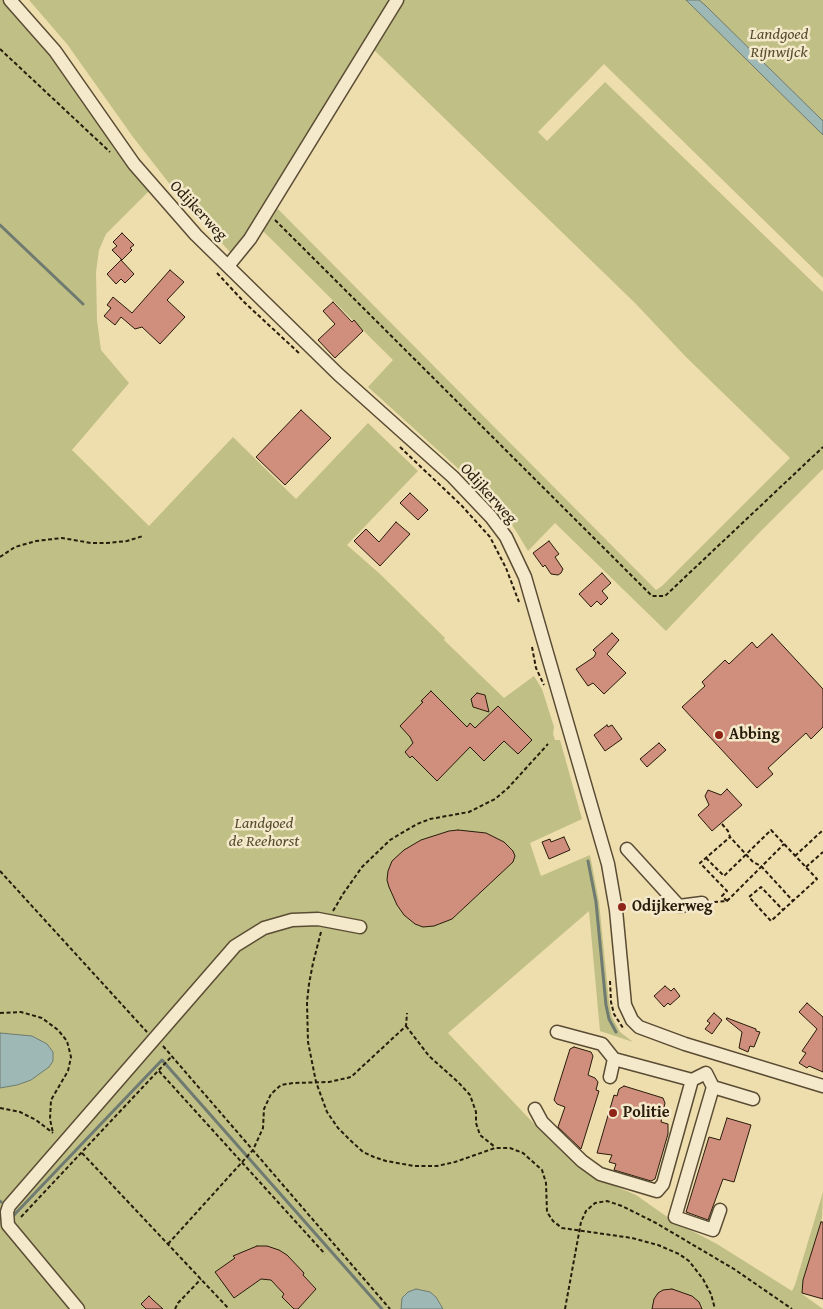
<!DOCTYPE html>
<html>
<head>
<meta charset="utf-8">
<style>
  body { margin:0 }
  canvas { display:block; background:#eeddad }
</style>
</head>
<body>
<canvas width="823" height="1309"></canvas>
<script>
const ctx = document.querySelector('canvas').getContext('2d');
ctx.lineJoin = 'round';
function paint(path, color) {
  ctx.fillStyle = color;
  ctx.fill(path, 'evenodd');
}
function toPath(rows) {
  const path = new Path2D();
  for (const r of rows) {
    path.moveTo(r[0], r[1]);
    for (let i = 2; i < r.length; i += 2) path.lineTo(r[i], r[i + 1]);
  }
  return path;
}
function strokePath(path, color, width, dash) {
  ctx.strokeStyle = color;
  ctx.lineWidth = width;
  ctx.lineCap = dash ? 'butt' : 'round';
  ctx.setLineDash(dash || []);
  ctx.stroke(path);
}
function label(font, color, halo, rows, align = 'center') {
  ctx.font = font + ' "Gentium Book Plus",serif';
  ctx.lineWidth = 5;
  ctx.setLineDash([]);
  ctx.textBaseline = 'middle';
  ctx.strokeStyle = halo;
  ctx.fillStyle = color;
  for (const [text, x, y, turn = 0] of rows) {
    ctx.save();
    ctx.translate(x, y);
    ctx.rotate((+turn || 0) * Math.PI / 180);
    ctx.textAlign = isNaN(turn) ? turn : align;
    if (halo) ctx.strokeText(text, 0, 0);
    ctx.fillText(text, 0, 0);
    ctx.restore();
  }
}
const green = toPath([
  [0,0,4,0,63,70,151,189,106,234,99,250,96,272,97,320,101,350,129,383,72,450,149,526,233,437,296,499,368,423,418,471,347,545,380,574,445,638,444,640,504,698,534,676,542,689,554,727,553,734,555,740,560,740,582,819,530,843,541,876,590,855,599,902,609,1002,612,1017,620,1032,633,1042,600,1031,589,911,448,1033,539,1129,569,1157,596,1178,636,1195,673,1221,717,1244,792,1291,795,1285,823,1192,822,1218,803,1280,802,1294,823,1309,0,1309],
  [29,0,391,0,253,224,230,252,183,201,133,137,67,44],
  [403,0,823,0,823,278,604,64,538,132,547,141,605,82,823,292,823,469,759,533,666,631,555,523,528,551,516,531,502,510,483,491,368,387,393,360,262,230,276,207,656,590,662,586,790,458,686,357,635,303,373,49]
]);
const water = toPath([
  [686,0,699,0,706,6,823,121,823,135,686,0],
  [0,1033,32,1036,47,1044,53,1052,53,1061,49,1067,31,1080,17,1085,0,1088,0,1033],
  [416,1289,430,1292,436,1297,443,1309,401,1309,402,1298,408,1292,416,1289]
]);
const stream = toPath([
  [0,225,83,304],
  [588,861,596,902,606,1005,609,1019,616,1032],
  [0,1201,1,1202],
  [14,1215,162,1060,382,1309]
]);
const building = toPath([
  [122,233,134,245,130,248,132,250,122,260,112,250,117,246,113,242,122,233],
  [121,260,134,274,125,283,121,279,116,284,107,274,121,260],
  [170,270,184,282,167,300,185,317,160,344,142,327,135,329,121,317,115,325,104,316,111,308,107,305,113,297,132,313,170,270],
  [333,302,352,322,354,320,363,331,335,358,318,340,335,324,323,311,333,302],
  [301,410,331,438,285,485,256,457,301,410],
  [410,493,428,510,418,520,400,503,410,493],
  [396,522,410,534,380,566,354,541,366,529,379,542,396,522],
  [549,541,559,554,555,557,563,569,561,573,558,575,551,574,545,565,543,567,533,553,549,541],
  [602,573,611,583,602,591,608,598,601,605,597,601,591,607,579,594,602,573],
  [612,633,619,640,607,654,626,673,604,694,593,683,588,686,576,669,594,657,596,653,593,650,612,633],
  [772,634,823,689,823,727,811,739,806,733,768,768,773,774,757,788,682,707,705,686,702,682,725,660,729,664,752,642,757,648,772,634],
  [431,691,467,727,470,723,475,728,498,706,532,740,518,754,504,741,484,761,470,747,437,781,412,756,410,758,405,752,413,743,410,737,400,726,423,702,421,701,431,691],
  [477,693,485,695,489,712,473,707,471,699,477,693],
  [607,725,608,727,612,725,622,739,605,751,594,735,607,725],
  [659,743,666,750,647,767,640,759,659,743],
  [727,789,742,805,712,831,698,815,709,805,705,796,708,790,721,795,727,789],
  [458,830,486,833,504,842,513,851,515,856,513,862,452,919,434,926,423,927,415,924,404,915,397,905,389,887,387,880,388,871,392,861,404,850,421,840,449,831,458,830],
  [564,837,570,850,549,859,542,842,550,839,551,842,564,837],
  [665,986,671,991,674,988,680,996,670,1005,668,1003,664,1007,654,996,665,986],
  [807,1003,823,1017,823,1072,809,1066,807,1068,799,1063,806,1053,802,1051,817,1029,799,1012,807,1003],
  [714,1013,722,1020,712,1034,705,1029,710,1023,707,1021,714,1013],
  [727,1018,756,1029,756,1031,760,1032,754,1047,750,1046,748,1052,739,1048,742,1032,726,1019,727,1018],
  [574,1047,591,1052,593,1056,588,1075,595,1078,598,1082,596,1090,599,1091,581,1149,558,1127,565,1107,557,1104,554,1100,570,1049,574,1047],
  [624,1086,663,1098,665,1103,661,1122,668,1124,668,1134,655,1179,651,1181,614,1170,616,1164,609,1162,612,1155,597,1153,614,1095,617,1096,619,1089,624,1086],
  [727,1118,751,1125,734,1182,723,1179,708,1220,686,1212,709,1137,720,1140,727,1118],
  [821,1222,823,1222,823,1299,802,1293,803,1280,821,1222],
  [257,1246,267,1246,279,1250,287,1255,304,1273,303,1275,316,1289,298,1309,294,1309,282,1297,284,1294,271,1280,261,1279,234,1298,215,1272,235,1258,233,1256,257,1246],
  [672,1289,692,1296,699,1302,702,1309,652,1309,654,1299,658,1293,663,1290,672,1289],
  [149,1296,153,1300,163,1309,146,1309,141,1304,149,1296]
]);
const path = toPath([
  [0,49,110,152],
  [275,220,652,596,665,596,823,447],
  [217,273,244,302,300,354],
  [400,447,462,506,490,537,506,568,519,602],
  [0,557,15,547,36,541,62,538,91,543,107,543,127,541,143,536],
  [532,647,536,668,544,685],
  [722,824,728,831,730,837,753,862,761,866,793,901],
  [795,856,823,830],
  [706,858,724,876,771,830,817,879,771,921,749,897,761,887,783,910],
  [806,867,823,852],
  [0,871,147,1032],
  [727,901,722,896,727,891,700,863,730,837],
  [714,902,727,901,784,844],
  [333,911,343,894,362,867,390,840,417,824,430,819,469,812,495,799,508,788,548,744],
  [321,932,313,963,309,984,307,1002,308,1042,316,1082,327,1112,338,1128,349,1139,363,1152,374,1157,386,1161,414,1166,437,1166,455,1162,495,1148,510,1148,523,1153,542,1170,546,1183,547,1212,553,1221,562,1228,632,1238,658,1245,679,1254,689,1261,703,1279,711,1294,715,1309],
  [610,981,611,1002,614,1014,623,1028],
  [0,1013,21,1012,42,1018,58,1030,67,1041,71,1057,68,1071,51,1100,50,1119,53,1133],
  [406,1026,429,1056,458,1082,470,1095,476,1112,476,1123,480,1135,495,1147],
  [163,1046,390,1309],
  [159,1071,325,1254],
  [0,1108,20,1112,36,1120,53,1133],
  [82,1153,229,1309],
  [21,1217,172,1056],
  [168,1244,253,1150,263,1128,264,1109,271,1094,281,1085,293,1083,329,1082,351,1077,406,1026,407,1013],
  [175,1309,178,1303,201,1279],
  [565,1309,581,1222,586,1211,595,1203,607,1201,622,1206,656,1223,734,1269,792,1309]
]);
const minor = toPath([
  [10,0,55,51,134,164,196,235,338,374,453,477,491,517,506,537,525,577,608,864,616,910,625,1005,632,1020,639,1027,685,1044,823,1086],
  [228,266,250,239,397,0],
  [627,849,679,906,702,903],
  [557,1032,602,1044,614,1059],
  [610,1077,614,1059,692,1080,706,1073,713,1087],
  [535,1109,542,1122,582,1161,600,1174,657,1191,663,1184,692,1080],
  [720,1210,713,1230,675,1217,713,1087,753,1099],
  [78,1309,8,1225,7,1212,9,1206,235,946,264,928,292,920,318,919,360,927]
]);
const markers = [
  [719,735,5,"#8f2418"],
  [622,907,5,"#8f2418"],
  [613,1113,5,"#8f2418"]
];
const parkNames = [
  ["Landgoed",779,35],
  ["Rijnwijck",779,53],
  ["Landgoed",264,824],
  ["de Reehorst",264,842]
];
const streetNames = [
  ["Odijkerweg",198,211,47],
  ["Odijkerweg",488,494,48]
];
const poiNames = [
  ["Abbing",729,735],
  ["Odijkerweg",632,907],
  ["Politie",623,1113]
];
paint(green, '#c0bf85');
paint(water, '#9eb9b5');
strokePath(water, '#6f7a71', 1);
strokePath(stream, '#6f7a71', 3);
paint(building, '#d08e7c');
strokePath(building, '#281c0c', 1);
strokePath(minor, '#5a4c34', 15);
strokePath(path, '#281c0c', 2, [4, 2.5]);
strokePath(minor, '#f4e9ca', 12);
for (const [x, y, r, color] of markers) {
  const dot = new Path2D();
  dot.arc(x, y, r, 0, 2 * Math.PI);
  ctx.fillStyle = color;
  ctx.fill(dot);
  strokePath(dot, '#f4e9ca', 2);
}
label('italic 16px', '#564d30', '#f4e9ca', parkNames);
label('16px', '#281c0c', '#f4e9ca', streetNames);
label('bold 16px', '#281c0c', '#f4e9ca', poiNames, 'left');
</script>
</body>
</html>
